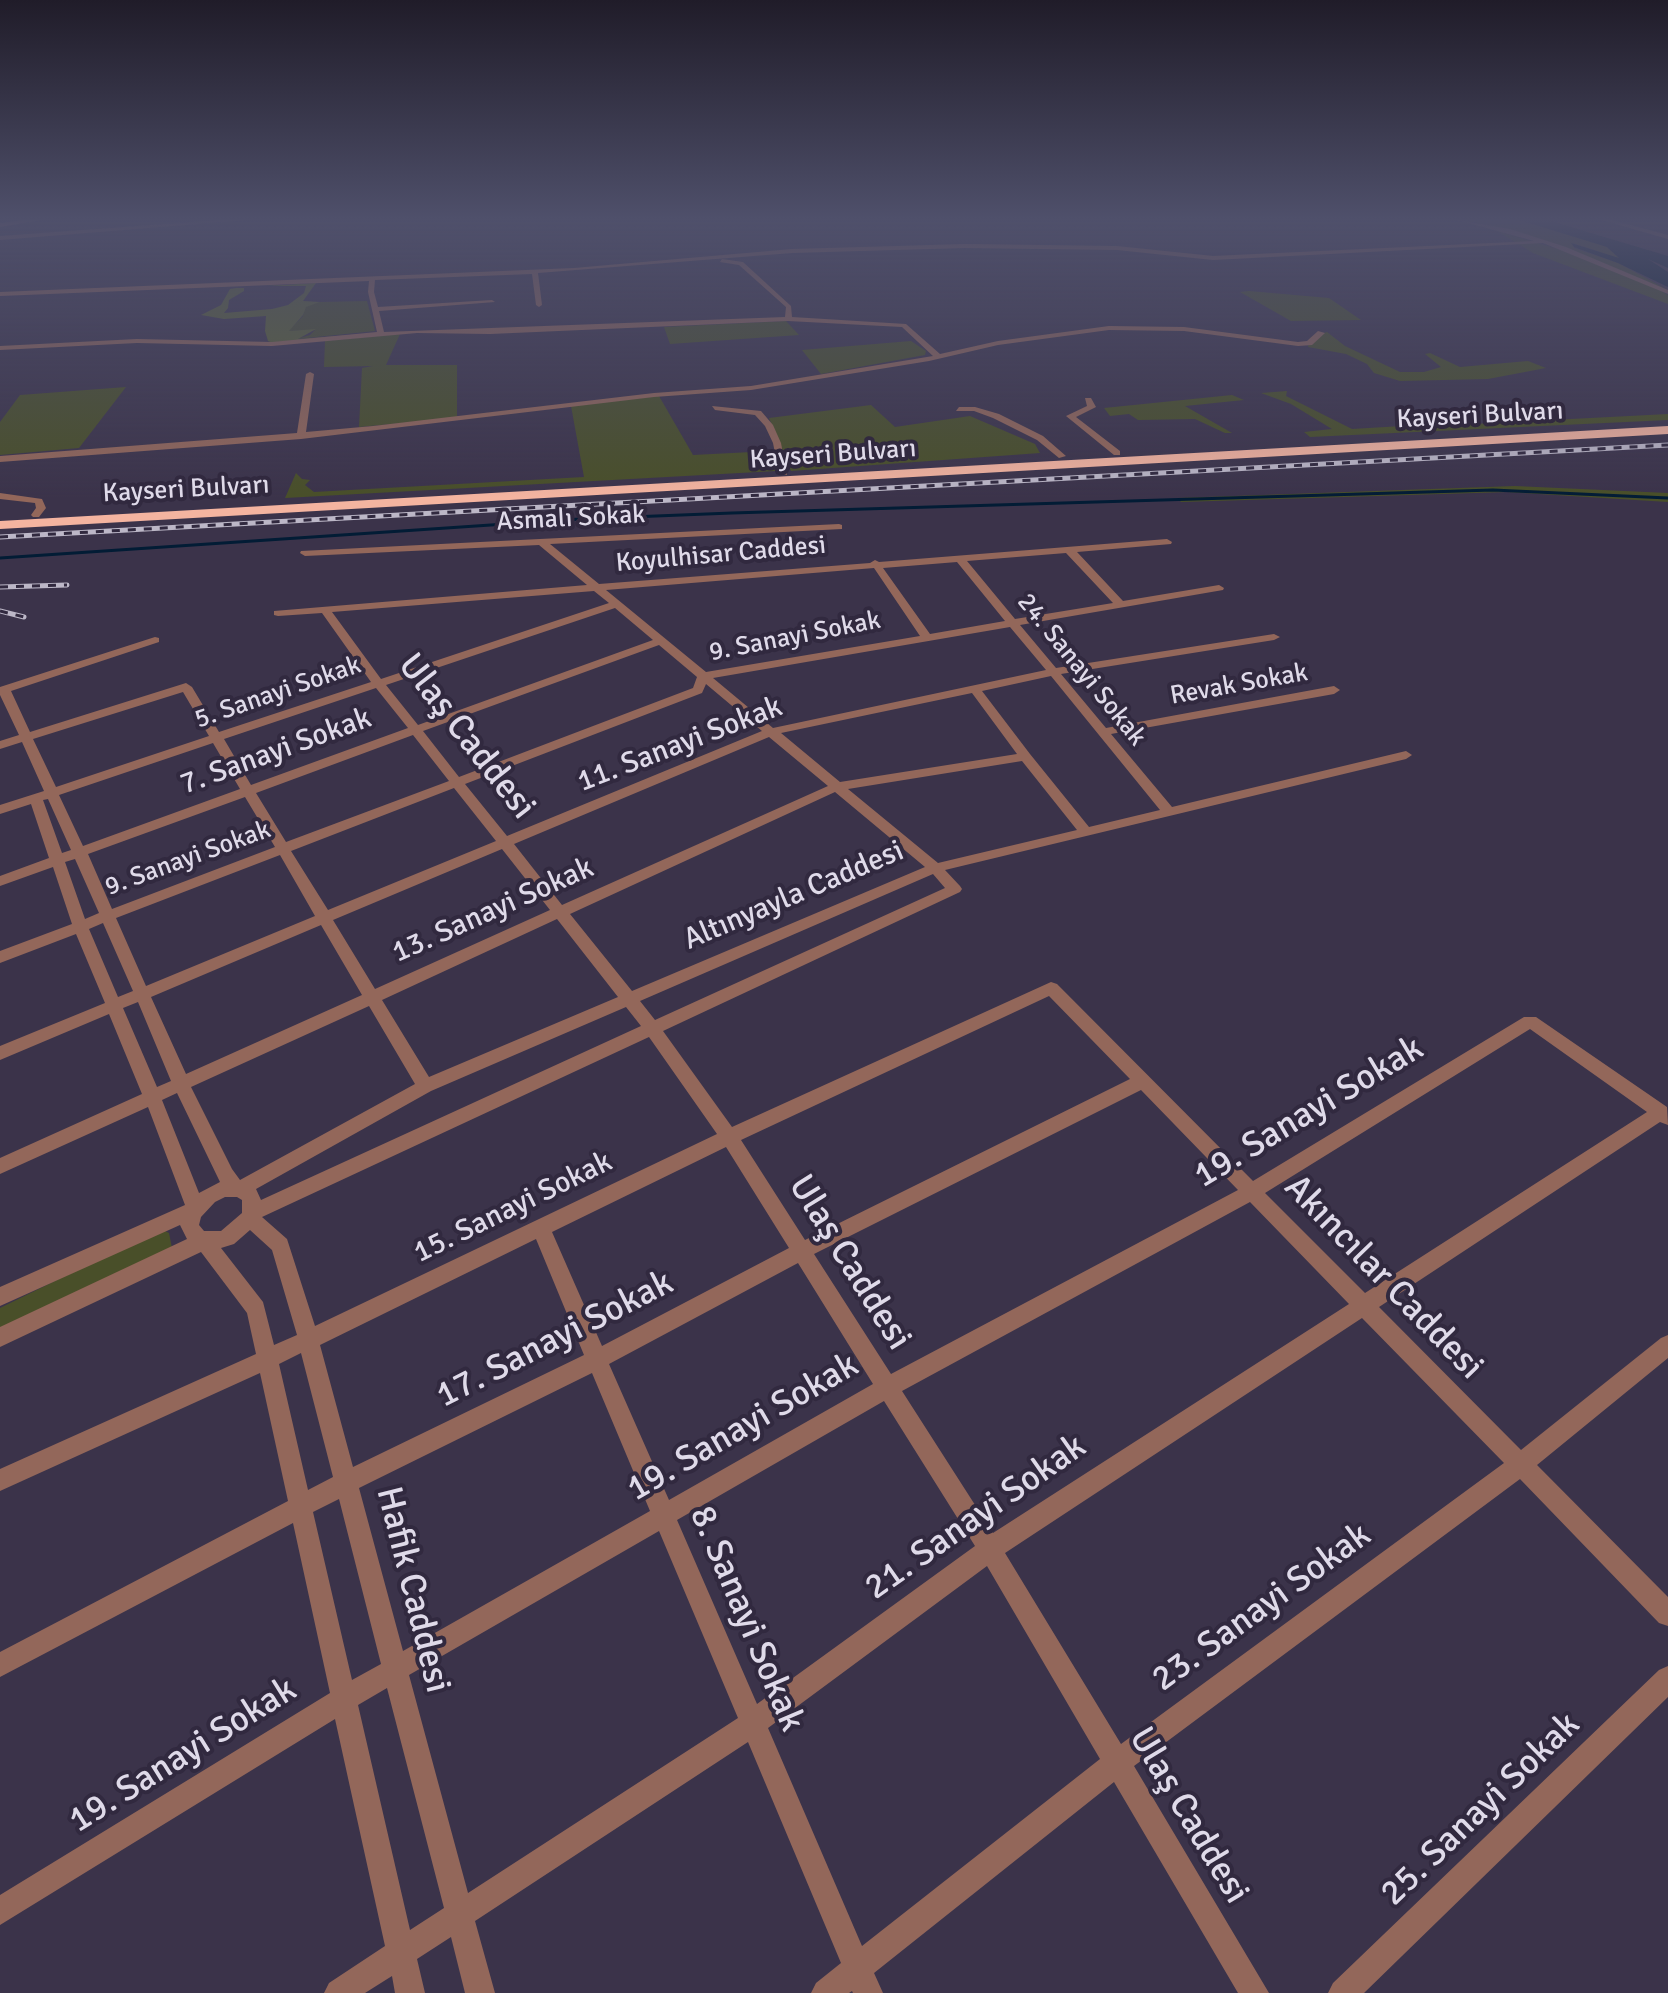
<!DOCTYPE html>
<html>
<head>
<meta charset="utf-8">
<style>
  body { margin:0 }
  canvas { display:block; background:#3b334a }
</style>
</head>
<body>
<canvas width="1668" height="1993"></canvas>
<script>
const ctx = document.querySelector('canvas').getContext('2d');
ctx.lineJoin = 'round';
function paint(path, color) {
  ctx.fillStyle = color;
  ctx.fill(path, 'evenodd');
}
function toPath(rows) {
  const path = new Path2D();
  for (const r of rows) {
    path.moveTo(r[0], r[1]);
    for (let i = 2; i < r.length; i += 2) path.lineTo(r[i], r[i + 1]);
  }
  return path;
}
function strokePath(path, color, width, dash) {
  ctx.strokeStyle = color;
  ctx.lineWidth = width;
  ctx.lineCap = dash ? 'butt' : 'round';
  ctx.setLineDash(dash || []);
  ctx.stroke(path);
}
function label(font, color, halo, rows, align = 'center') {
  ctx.font = font + ' Signika,sans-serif';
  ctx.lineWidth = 8;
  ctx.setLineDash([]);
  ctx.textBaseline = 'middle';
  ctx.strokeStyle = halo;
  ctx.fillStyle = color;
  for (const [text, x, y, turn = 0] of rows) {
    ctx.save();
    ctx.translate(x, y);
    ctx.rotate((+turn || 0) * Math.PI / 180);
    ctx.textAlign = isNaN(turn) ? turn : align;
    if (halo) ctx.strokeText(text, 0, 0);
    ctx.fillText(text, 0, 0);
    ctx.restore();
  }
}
const green = toPath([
  [1460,219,1516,219,1591,240,1607,247,1620,259,1573,243,1574,248,1618,263,1668,290,1566,248,1512,231],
  [1497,231,1582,256,1642,280,1668,295,1668,304,1533,253],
  [1249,291,1329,298,1361,320,1291,321,1240,292],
  [367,301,375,331,296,339,310,335,315,330,288,331,303,316,305,306,320,302],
  [786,321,799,335,670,344,664,327],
  [1327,332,1345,346,1400,372,1424,372,1441,367,1425,354,1430,353,1460,367,1528,361,1546,368,1488,379,1400,381,1374,373,1367,364,1346,354,1308,347,1311,337],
  [400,334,386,365,457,365,457,418,359,427,362,368,373,366,324,367,325,341],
  [911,341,926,351,925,355,821,374,802,350],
  [126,387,79,448,0,455,0,422,20,395],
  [1287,391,1286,396,1352,429,1402,426,1408,422,1416,427,1668,414,1668,420,1310,437,1304,432,1332,429,1291,404,1261,393],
  [1232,395,1244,400,1185,406,1232,433,1225,433,1195,419,1138,420,1129,414,1110,416,1104,408],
  [659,396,693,455,772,451,776,471,285,498,296,473,302,479,310,480,305,485,314,492,584,477,571,406],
  [871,405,895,427,970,416,1035,444,1040,453,791,471,769,418],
  [1515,486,1668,493,1668,502,1507,492,1181,502,1178,498],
  [161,1229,169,1233,173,1253,0,1330,0,1308]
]);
const forest = toPath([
  [316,283,303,301,320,302,306,307,303,315,289,331,316,329,298,339,375,333,273,343,268,341,265,331,266,316,224,319,201,315,221,305,230,289,236,288,244,288,244,291,229,300,228,308,224,313,272,309,288,305,304,293,306,286,267,286]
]);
const water = toPath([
  [1516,219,1544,219,1668,256,1668,268,1648,259,1668,272,1668,287,1618,263,1574,247,1571,243,1619,258,1607,247]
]);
const stream = toPath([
  [0,558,580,519,732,513,1493,490,1668,498]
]);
const street = toPath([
  [232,219,261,219,0,240,0,236,232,219],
  [1453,219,1510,229,1566,247,1668,290,1668,294,1543,243,1213,260,1117,250,965,248,792,253,538,273,542,305,539,307,536,305,532,274,375,280,374,292,378,307,492,300,495,302,379,311,384,332,785,317,786,307,739,265,720,262,722,259,743,262,791,306,792,317,906,324,940,354,998,341,1109,326,1184,327,1298,342,1307,341,1318,331,1325,333,1312,345,1298,346,1184,331,1109,330,998,345,929,361,751,390,654,397,301,439,0,462,0,456,297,433,306,374,310,372,314,374,306,432,373,426,654,393,751,386,933,356,902,327,788,321,490,334,417,333,272,346,137,343,0,350,0,346,137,339,272,342,377,332,368,292,369,281,0,296,0,292,574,268,792,249,965,244,1117,246,1213,256,1534,241,1453,219],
  [1598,219,1608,219,1668,235,1668,239,1598,219],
  [1085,398,1091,398,1096,407,1076,417,1120,451,1120,455,1114,455,1066,416,1087,406,1085,398],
  [712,406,761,411,773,425,781,443,787,475,779,473,773,443,765,426,755,415,715,410,712,406],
  [959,407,975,407,999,414,1043,436,1066,456,1059,458,1037,440,993,418,974,411,956,411,959,407],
  [0,493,42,499,46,508,39,517,33,517,31,515,36,508,35,503,0,499,0,493],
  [839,524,842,525,842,529,550,544,599,584,870,563,875,560,879,562,1167,539,1172,542,1171,544,1077,552,1123,601,1219,585,1224,588,1223,590,1020,625,1056,668,1274,634,1280,637,1274,640,1061,674,1106,728,1334,686,1340,690,1334,694,1111,734,1172,807,1406,751,1412,755,1406,759,945,870,960,886,962,889,960,892,663,1031,732,1127,1051,982,1057,984,1253,1181,1524,1017,1536,1017,1667,1107,1668,1125,1660,1122,1379,1307,1521,1450,1661,1338,1668,1335,1668,1358,1537,1465,1668,1597,1668,1626,1659,1623,1520,1479,1134,1766,1269,1993,1238,1993,1114,1782,874,1973,883,1993,853,1993,852,1991,849,1993,811,1993,816,1983,841,1963,748,1742,475,1921,495,1993,465,1993,451,1937,417,1959,425,1993,395,1993,392,1976,365,1993,324,1993,329,1983,385,1946,335,1719,0,1925,0,1895,330,1693,293,1523,0,1677,0,1652,288,1501,260,1373,0,1491,0,1469,256,1354,247,1313,201,1252,0,1347,0,1327,187,1239,180,1225,0,1306,0,1287,185,1205,148,1107,0,1174,0,1158,142,1094,109,1014,0,1060,0,1046,105,1003,76,934,0,963,0,951,72,924,53,867,0,886,0,876,49,858,31,804,0,814,0,805,44,791,22,742,0,749,0,741,19,735,0,695,0,687,155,637,159,638,159,642,11,691,30,732,186,683,192,687,219,732,371,682,322,613,278,616,274,615,274,611,587,585,539,545,305,556,300,553,301,551,839,524],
  [1066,553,1113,603,1015,619,967,561,1066,553],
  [957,562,1005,621,930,634,883,568,957,562],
  [874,568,920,636,706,672,606,590,874,568],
  [594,591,609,603,381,679,332,612,594,591],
  [615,608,653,640,418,725,386,685,615,608],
  [1010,627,1046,670,773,728,713,678,1010,627],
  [659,645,697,677,693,688,459,777,423,731,659,645],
  [1051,676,1160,810,1089,827,1030,754,982,691,1051,676],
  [706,684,762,731,507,836,465,784,702,693,706,684],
  [376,688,408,728,251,785,224,739,376,688],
  [183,692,209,736,56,787,33,739,183,692],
  [972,693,1017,754,840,782,781,733,972,693],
  [413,735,449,781,286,842,256,793,413,735],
  [769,737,828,786,562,905,514,844,769,737],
  [213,743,240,789,83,846,59,795,213,743],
  [1022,761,1077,830,938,863,848,789,1022,761],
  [454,788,496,841,328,910,291,851,454,788],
  [835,792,925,867,632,991,570,914,835,792],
  [245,797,275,847,112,909,88,854,245,797],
  [48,799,71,850,62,853,43,800,48,799],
  [502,849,550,910,375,989,333,920,502,849],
  [280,855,315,916,146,986,116,918,280,855],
  [75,859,99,913,85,919,65,862,75,859],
  [933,874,945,888,655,1020,640,1001,933,874],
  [557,919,618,997,429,1077,382,1000,557,919],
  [103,923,133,991,118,997,89,929,103,923],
  [321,925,362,995,186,1074,151,997,321,925],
  [1049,996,1130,1079,805,1240,741,1140,1049,996],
  [138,1002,171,1081,157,1087,123,1008,138,1002],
  [369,1006,415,1084,240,1180,232,1169,191,1087,369,1006],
  [626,1007,641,1026,261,1200,256,1189,431,1091,626,1007],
  [1530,1029,1647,1112,1365,1293,1265,1193,1530,1029],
  [649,1037,717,1134,315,1326,287,1239,262,1217,649,1037],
  [1141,1090,1238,1190,891,1374,814,1254,1141,1090],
  [177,1093,220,1182,199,1193,162,1100,177,1093],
  [726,1147,789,1248,602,1346,552,1232,726,1147],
  [225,1197,237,1197,242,1200,242,1213,221,1231,204,1231,199,1225,201,1217,215,1202,225,1197],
  [1250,1202,1349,1304,993,1533,902,1391,1250,1202],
  [250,1230,272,1250,297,1335,274,1345,263,1302,221,1248,234,1244,250,1230],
  [536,1239,584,1355,353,1467,320,1345,536,1239],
  [798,1263,873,1384,669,1500,609,1364,798,1263],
  [1362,1318,1504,1463,1121,1744,1005,1553,1362,1318],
  [301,1353,333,1477,308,1490,279,1364,301,1353],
  [592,1373,650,1511,403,1651,359,1488,592,1373],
  [884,1401,975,1546,757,1704,677,1520,884,1401],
  [339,1499,381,1664,352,1680,313,1512,339,1499],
  [659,1531,738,1718,468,1893,409,1675,659,1531],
  [987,1566,1100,1759,862,1946,768,1728,987,1566],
  [387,1688,444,1908,410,1930,358,1705,387,1688],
  [1668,1666,1668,1697,1364,1993,1328,1993,1333,1983,1659,1670,1668,1666]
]);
const secondary = toPath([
  [31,219,48,219,0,227,0,223,31,219]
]);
const highway = toPath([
  [1668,426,1668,434,0,529,0,521,1668,426]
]);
const rail = toPath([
  [0,537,1668,445],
  [0,587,67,585],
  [0,611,24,617]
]);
const farStreetnames = [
  ["Kayseri Bulvarı",1480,416,-3],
  ["Kayseri Bulvarı",833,455,-4],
  ["Kayseri Bulvarı",186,490,-3],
  ["Asmalı Sokak",571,519,-3],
  ["Koyulhisar Caddesi",721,555,-5],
  ["9. Sanayi Sokak",795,637,-11],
  ["24. Sanayi Sokak",1081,670,51],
  ["Revak Sokak",1239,685,-10],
  ["5. Sanayi Sokak",278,693,-19],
  ["9. Sanayi Sokak",188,859,-20]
];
const streetNames = [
  ["11. Sanayi Sokak",680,745,-21],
  ["7. Sanayi Sokak",276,752,-20],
  ["Altınyayla Caddesi",794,896,-23],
  ["13. Sanayi Sokak",493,911,-24],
  ["15. Sanayi Sokak",513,1208,-26]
];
const nearStreetnames = [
  ["Ulaş Caddesi",466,737,52],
  ["19. Sanayi Sokak",1309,1113,-31],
  ["Ulaş Caddesi",849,1263,58],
  ["Akıncılar Caddesi",1383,1278,46],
  ["17. Sanayi Sokak",555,1340,-27],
  ["19. Sanayi Sokak",743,1428,-30],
  ["21. Sanayi Sokak",976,1518,-35],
  ["Hafik Caddesi",412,1590,76],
  ["23. Sanayi Sokak",1262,1608,-36],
  ["8. Sanayi Sokak",746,1619,67],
  ["19. Sanayi Sokak",183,1756,-32],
  ["25. Sanayi Sokak",1481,1810,-44],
  ["Ulaş Caddesi",1188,1816,59]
];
paint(green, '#494f29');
paint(forest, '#5b6330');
paint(water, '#021c35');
strokePath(stream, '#021c35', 3);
paint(street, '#93675a');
paint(secondary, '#c6816c');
paint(highway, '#f4b4a0');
strokePath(rail, '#bcb7c7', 5);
strokePath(rail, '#31293f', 3, [8]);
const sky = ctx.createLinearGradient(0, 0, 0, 498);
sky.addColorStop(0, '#201c29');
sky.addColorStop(0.44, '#4f506b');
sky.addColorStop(1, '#4f506b00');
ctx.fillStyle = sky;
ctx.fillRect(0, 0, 1668, 498);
label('26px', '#dfdae9', '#31293f', farStreetnames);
label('30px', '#dfdae9', '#31293f', streetNames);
label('36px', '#dfdae9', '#31293f', nearStreetnames);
</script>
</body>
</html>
